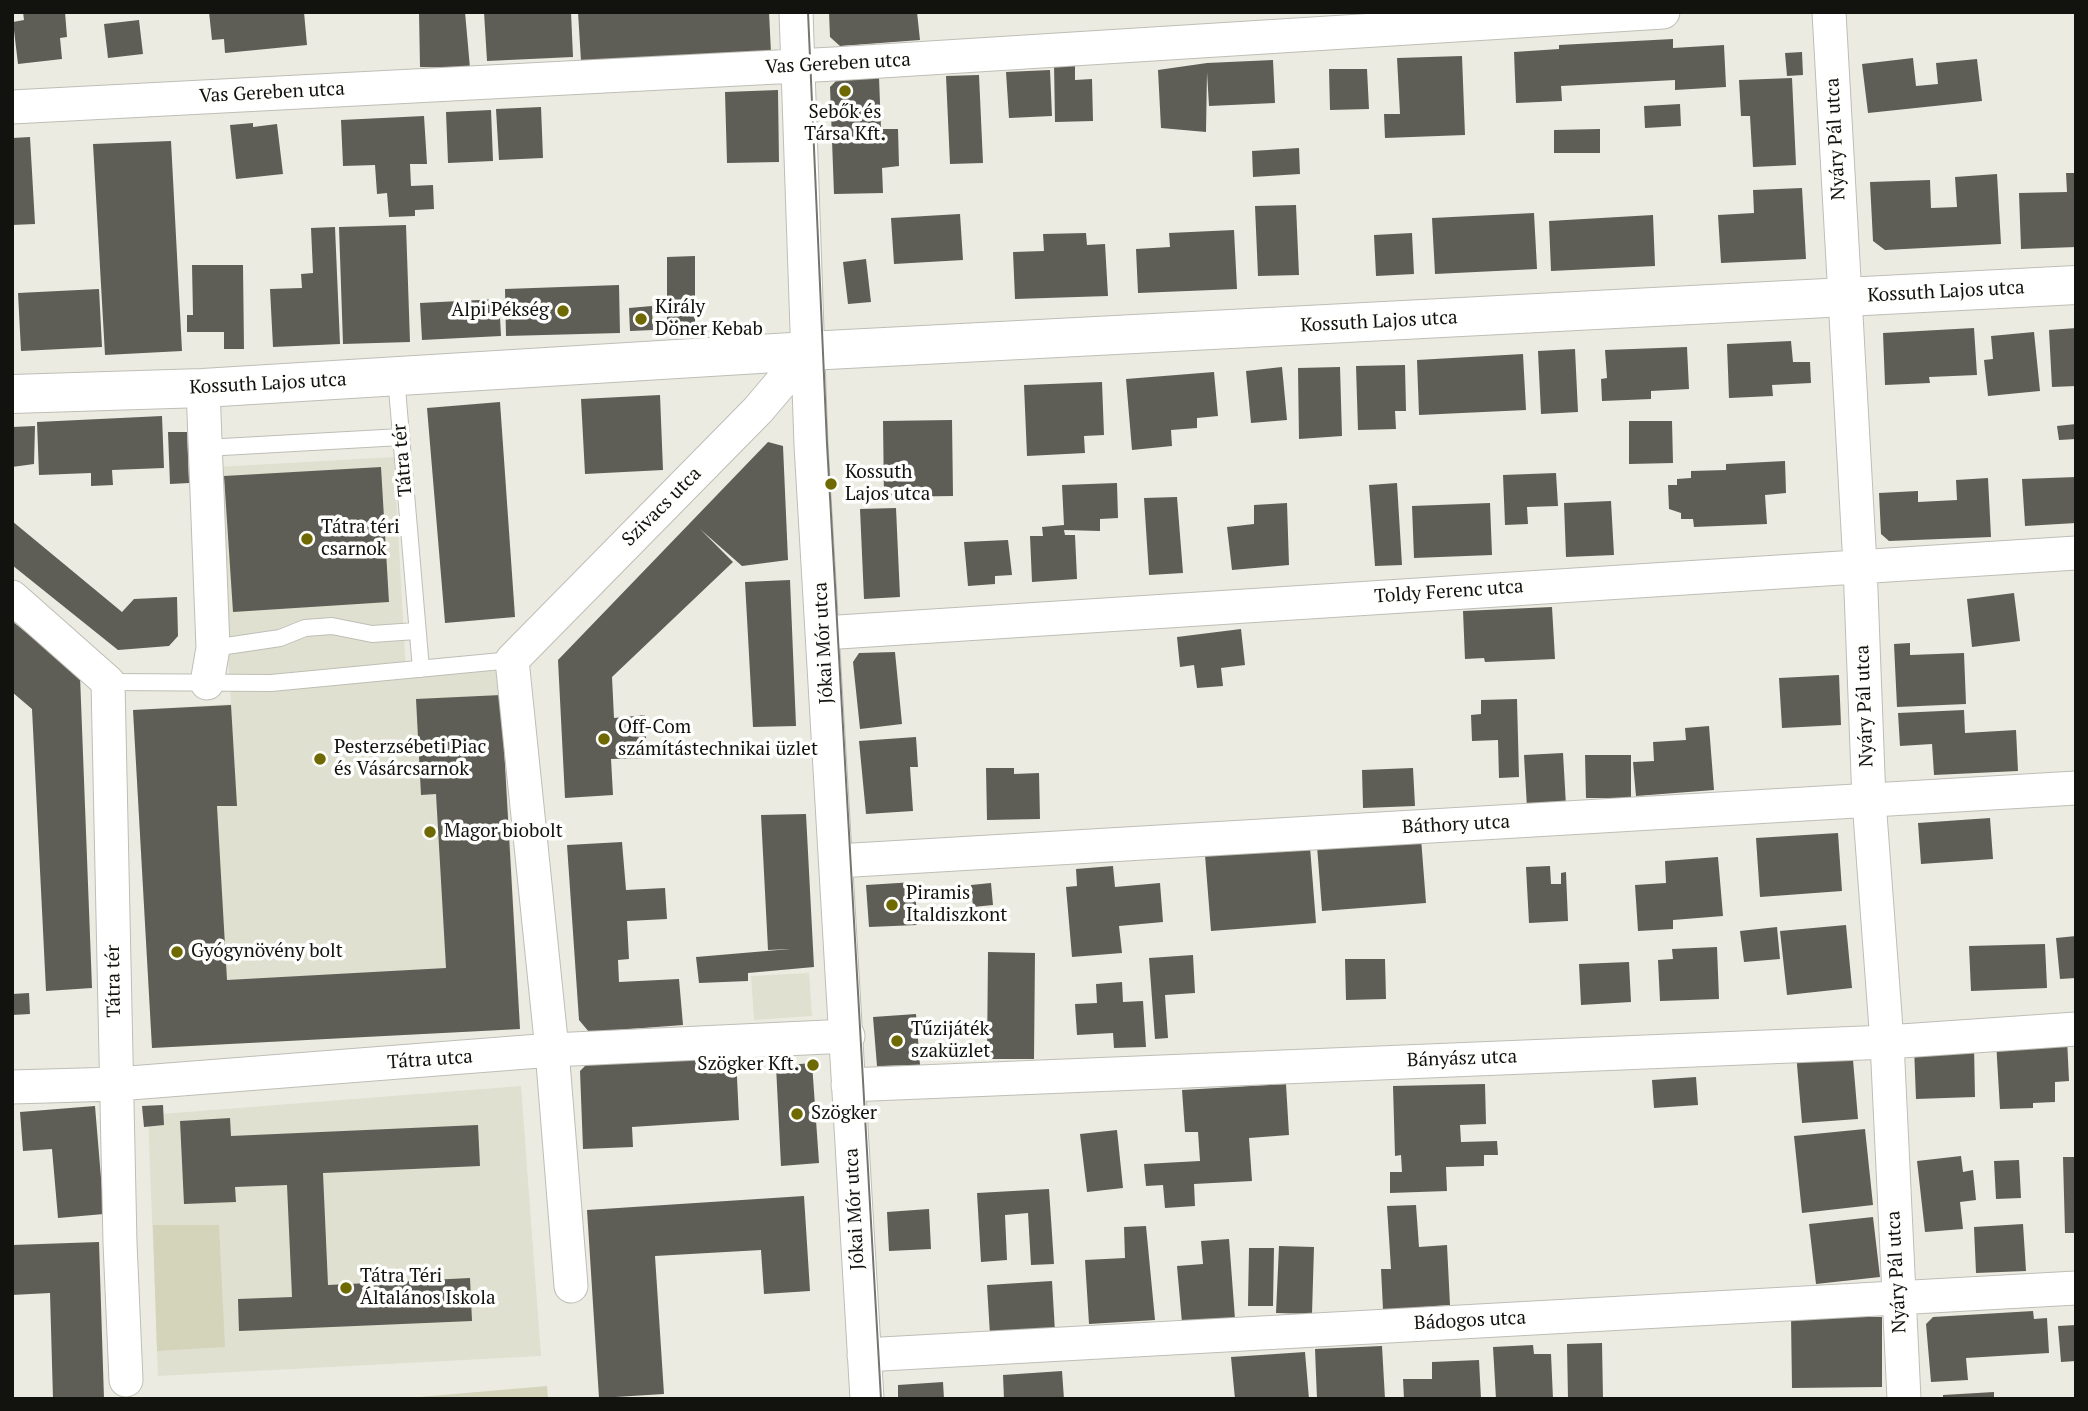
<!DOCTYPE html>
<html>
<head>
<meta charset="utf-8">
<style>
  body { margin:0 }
  #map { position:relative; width:2088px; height:1411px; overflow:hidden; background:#ebebe2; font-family:"PT Serif",serif }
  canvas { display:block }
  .frame { position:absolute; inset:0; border:14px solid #12120f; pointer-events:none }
</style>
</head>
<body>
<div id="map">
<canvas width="2088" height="1411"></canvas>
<div class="frame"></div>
</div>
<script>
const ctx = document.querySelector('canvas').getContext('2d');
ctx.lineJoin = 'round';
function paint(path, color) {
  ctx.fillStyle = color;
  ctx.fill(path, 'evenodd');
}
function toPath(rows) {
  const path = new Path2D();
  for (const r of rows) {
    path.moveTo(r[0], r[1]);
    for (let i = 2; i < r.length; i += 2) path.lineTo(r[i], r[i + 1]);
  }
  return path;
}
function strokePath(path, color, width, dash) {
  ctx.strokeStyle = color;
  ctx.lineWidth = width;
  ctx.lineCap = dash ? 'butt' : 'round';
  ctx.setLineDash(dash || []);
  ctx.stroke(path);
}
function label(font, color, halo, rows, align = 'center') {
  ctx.font = font + ' "PT Serif",serif';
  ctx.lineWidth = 7;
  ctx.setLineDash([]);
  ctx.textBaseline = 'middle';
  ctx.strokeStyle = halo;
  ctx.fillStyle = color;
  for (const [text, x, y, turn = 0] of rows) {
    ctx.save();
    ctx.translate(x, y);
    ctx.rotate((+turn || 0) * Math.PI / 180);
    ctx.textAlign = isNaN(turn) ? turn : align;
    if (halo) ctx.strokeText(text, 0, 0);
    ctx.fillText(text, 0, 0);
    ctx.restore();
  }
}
const built = toPath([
  [394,457,406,672,501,667,520,1029,152,1048,133,710,231,704,216,467],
  [809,973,812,1016,754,1020,751,976],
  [521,1086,541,1356,158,1376,148,1115]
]);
const green = toPath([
  [153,1225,219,1225,225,1347,157,1351],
  [547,1386,548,1399,396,1399]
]);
const building = toPath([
  [23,12,65,12,67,37,60,38,62,59,18,64,13,22,24,20],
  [209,12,304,12,307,45,225,53,224,39,212,40],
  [419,12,465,12,470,68,420,67],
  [484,12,571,12,573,57,487,61],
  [578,12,769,12,771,53,581,61],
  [829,12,917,12,920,40,840,46,830,37],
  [139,20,143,54,108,58,104,24],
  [1673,39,1673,48,1724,45,1726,87,1675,90,1675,80,1561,86,1562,101,1516,103,1514,52,1559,49,1559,45],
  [1802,52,1803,75,1787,76,1785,53],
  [1462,56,1465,135,1385,138,1384,114,1400,114,1397,58],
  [1913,58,1916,86,1938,84,1936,63,1977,59,1982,101,1868,113,1862,64],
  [1273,60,1275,103,1209,106,1207,72,1206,132,1161,128,1158,70,1207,63],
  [1054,63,1075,63,1075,80,1092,79,1093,121,1055,122],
  [1329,69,1367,69,1369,109,1330,110],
  [1050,70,1052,116,1009,118,1006,72],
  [979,75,983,163,950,164,946,76],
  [879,77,881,129,898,129,899,166,882,168,883,193,834,194,830,87,839,78],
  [1792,78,1796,165,1753,167,1750,116,1741,116,1739,80],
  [778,90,779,162,727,163,725,92],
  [1680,104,1681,126,1645,128,1644,106],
  [541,107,543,158,499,160,496,109],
  [491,110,493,161,448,163,446,112],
  [424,116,427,164,410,164,411,186,433,185,434,209,415,210,415,216,389,217,387,193,377,194,375,165,343,166,341,120],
  [253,123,253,127,277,124,283,174,236,179,230,125],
  [1600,129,1600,153,1554,153,1554,130],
  [30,137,35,224,12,225,12,138],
  [171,141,182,351,105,355,93,144],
  [1299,148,1300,174,1253,177,1252,151],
  [2066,173,2076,173,2076,247,2021,249,2019,193,2067,192],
  [1997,174,2001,244,1885,250,1873,241,1870,182,1930,180,1931,208,1957,207,1955,177],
  [1802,188,1806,259,1721,263,1718,215,1754,213,1753,190],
  [1296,205,1299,275,1258,276,1255,206],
  [1534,213,1537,269,1435,274,1432,218],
  [960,214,963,260,894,264,891,218],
  [1653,215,1655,266,1551,271,1549,221],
  [406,225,410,342,343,344,339,227],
  [335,227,340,344,273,347,270,289,302,288,301,274,313,273,311,228],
  [1234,230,1237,289,1138,293,1136,249,1170,247,1169,233],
  [1086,233,1087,245,1105,244,1108,296,1015,299,1013,252,1044,251,1043,234],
  [1412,233,1414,274,1376,276,1374,235],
  [695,256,695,323,667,323,667,257],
  [866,259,871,302,848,304,843,262],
  [192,265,243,265,244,349,224,349,224,332,187,332,187,315,193,315],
  [619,285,620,333,506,336,505,289],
  [99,289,102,347,21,351,18,293],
  [499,299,501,336,422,340,420,303],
  [652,306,653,330,630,331,629,308],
  [1974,328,1977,375,1929,377,1930,383,1885,385,1883,333],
  [2076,328,2076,386,2052,387,2049,330],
  [2034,332,2040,391,1988,396,1984,360,1993,359,1991,336],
  [1791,341,1793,362,1810,362,1811,383,1772,385,1773,396,1729,398,1727,344],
  [1687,347,1689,389,1651,391,1651,399,1602,401,1601,379,1607,378,1605,350],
  [1575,349,1578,412,1541,414,1538,351],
  [1523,354,1526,410,1419,415,1417,360],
  [1405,365,1406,411,1395,411,1396,429,1358,430,1356,366],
  [1282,367,1287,420,1251,423,1246,371],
  [1340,367,1342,436,1299,439,1298,368],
  [1214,372,1218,416,1197,418,1197,428,1171,430,1172,446,1132,450,1126,379],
  [1102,382,1104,435,1084,436,1085,453,1027,456,1024,385],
  [660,395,663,470,585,474,581,399],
  [500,402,515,617,445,623,427,408],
  [162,416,164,468,112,470,113,485,91,486,91,473,39,475,37,422],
  [952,420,953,496,884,497,883,421],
  [1629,421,1672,421,1673,463,1629,464],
  [2076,424,2076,439,2059,440,2057,426],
  [35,426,34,464,12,467,12,427],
  [168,432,187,432,189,483,170,484],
  [768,442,783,446,788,560,742,566,700,529,733,562,612,677,614,718,645,715,647,758,611,759,613,795,565,798,558,660],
  [1785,461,1786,493,1765,495,1767,524,1694,527,1693,519,1681,519,1681,513,1669,509,1668,485,1677,485,1677,479,1691,478,1691,471,1726,470,1726,464],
  [381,467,389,602,233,612,224,476],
  [1556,473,1558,506,1527,507,1528,524,1505,525,1503,475],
  [2076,477,2076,523,2025,526,2022,479],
  [1988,478,1991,537,1889,541,1881,534,1879,493,1918,491,1918,502,1957,500,1956,480],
  [1117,483,1118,518,1100,519,1100,531,1064,530,1065,535,1075,535,1077,579,1032,582,1030,536,1043,536,1042,527,1064,525,1062,485],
  [1397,483,1402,565,1375,566,1369,485],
  [1177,497,1183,573,1149,575,1144,498],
  [1611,501,1614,555,1566,557,1564,503],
  [1287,503,1289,565,1232,570,1227,527,1254,524,1254,505],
  [1490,503,1492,555,1414,558,1412,506],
  [896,508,900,597,864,599,860,509],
  [12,521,122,612,134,599,177,597,178,636,169,646,118,650,12,565],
  [1008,540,1012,575,995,576,995,584,968,586,964,542],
  [790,580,796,726,753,727,745,582],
  [2014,593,2020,641,1972,647,1967,599],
  [1552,607,1555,659,1485,662,1484,658,1465,659,1463,611],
  [12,621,80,676,92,988,46,991,32,709,12,692],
  [1241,629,1245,665,1221,668,1223,686,1197,688,1194,665,1180,667,1177,637],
  [1910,643,1910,655,1964,653,1966,704,1897,707,1894,644],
  [895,652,902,724,860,729,853,662,859,653],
  [1839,675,1841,725,1782,728,1779,678],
  [501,695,520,1029,152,1048,133,710,231,705,237,806,217,806,227,980,446,968,436,794,421,795,416,699],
  [1517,699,1519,777,1499,778,1498,740,1472,741,1471,715,1481,714,1481,700],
  [1964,710,1965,733,2016,730,2018,771,1934,775,1932,744,1900,746,1898,713],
  [1709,726,1714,790,1636,796,1633,762,1654,761,1653,742,1686,740,1685,728],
  [916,737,918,767,910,767,913,811,866,814,859,741],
  [1563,753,1566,806,1527,808,1524,755],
  [1585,755,1631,755,1631,798,1586,798],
  [986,768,1014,768,1014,774,1039,773,1040,819,987,820],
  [1413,768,1415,806,1363,808,1362,770],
  [806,814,814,967,748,973,748,981,699,983,696,957,790,949,768,950,761,815],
  [1990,818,1993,859,1921,864,1918,823],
  [1838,833,1842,891,1760,897,1756,838],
  [1421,838,1426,903,1322,911,1317,846],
  [622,842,626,890,665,888,667,919,627,921,629,959,618,960,619,982,679,979,683,1025,589,1032,579,1020,567,845],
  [1310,847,1316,923,1211,931,1205,855],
  [1718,857,1723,916,1673,920,1673,929,1638,931,1635,885,1666,883,1665,861],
  [1113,866,1115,887,1160,883,1163,922,1119,926,1122,953,1072,957,1066,887,1077,886,1076,869],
  [1550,866,1551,884,1561,884,1561,873,1566,872,1568,921,1529,923,1526,867],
  [915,882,917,925,869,927,866,885],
  [991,883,993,905,973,907,971,885],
  [1846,925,1852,988,1787,995,1780,931],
  [1777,927,1780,959,1744,962,1740,931],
  [2076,936,2076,978,2060,979,2056,938],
  [2045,944,2047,988,1971,991,1969,946],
  [1717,947,1719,999,1660,1001,1658,960,1673,959,1672,949],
  [988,952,1035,953,1034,1059,987,1059],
  [1193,955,1195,993,1165,995,1168,1038,1155,1039,1149,958],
  [1345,959,1385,959,1386,999,1346,1000],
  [1629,962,1631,1002,1581,1005,1579,964],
  [1122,982,1123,1002,1143,1001,1146,1047,1114,1048,1113,1033,1077,1035,1075,1004,1097,1003,1096,984],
  [29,993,30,1014,12,1015,12,994],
  [916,1014,920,1065,877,1066,873,1017],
  [2067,1038,2069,1081,2055,1082,2055,1102,2033,1103,2033,1108,2000,1109,1996,1041],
  [1974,1045,1975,1097,1916,1099,1914,1047],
  [1852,1048,1858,1119,1802,1123,1796,1053],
  [736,1056,739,1120,632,1127,633,1147,583,1149,580,1071,588,1063],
  [812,1063,819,1163,781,1166,776,1066],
  [1696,1077,1698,1105,1654,1108,1652,1080],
  [1286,1084,1289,1135,1249,1138,1252,1181,1194,1184,1195,1206,1165,1208,1163,1185,1146,1186,1144,1164,1200,1161,1198,1132,1185,1132,1182,1090],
  [1485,1084,1486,1124,1460,1125,1461,1142,1497,1141,1498,1155,1484,1155,1484,1166,1446,1167,1447,1191,1390,1193,1390,1172,1402,1172,1401,1155,1395,1156,1393,1086],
  [163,1105,164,1125,144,1127,142,1106],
  [95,1106,104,1214,58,1218,52,1149,23,1151,20,1112],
  [230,1118,231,1136,478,1125,480,1166,323,1173,328,1285,470,1278,472,1321,239,1331,238,1299,292,1297,287,1185,235,1187,236,1202,184,1204,180,1121],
  [1865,1129,1873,1205,1802,1213,1794,1136],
  [1117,1130,1123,1188,1087,1192,1080,1134],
  [1961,1156,1963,1172,1973,1170,1976,1200,1960,1202,1963,1229,1925,1232,1917,1161],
  [2063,1157,2076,1157,2076,1233,2065,1233],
  [2019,1160,2021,1198,1996,1199,1994,1161],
  [1049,1189,1054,1264,1031,1265,1028,1213,1005,1215,1007,1260,981,1262,977,1193],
  [804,1196,810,1291,764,1294,761,1250,655,1256,664,1394,599,1398,587,1210],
  [1416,1205,1419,1247,1447,1245,1450,1305,1383,1310,1381,1269,1391,1269,1387,1206],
  [929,1209,931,1249,889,1251,887,1212],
  [1873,1217,1880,1277,1816,1284,1809,1224],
  [2023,1224,2026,1271,1976,1273,1974,1227],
  [1146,1226,1155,1320,1089,1324,1085,1260,1125,1258,1124,1227],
  [1229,1239,1235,1319,1182,1323,1177,1266,1203,1264,1201,1241],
  [99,1242,104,1399,53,1399,50,1293,12,1295,12,1245],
  [1279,1246,1314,1247,1312,1314,1276,1313],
  [1249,1248,1274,1248,1273,1306,1248,1306],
  [1052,1281,1055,1332,990,1335,987,1285],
  [2033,1311,2034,1319,2047,1318,2049,1353,1966,1358,1968,1380,1931,1382,1926,1324,1933,1317],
  [1791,1317,1882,1317,1882,1387,1792,1388],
  [2076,1325,2076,1361,2061,1362,2058,1326],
  [1602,1343,1603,1399,1568,1399,1567,1344],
  [1533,1345,1534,1354,1551,1354,1553,1399,1496,1399,1493,1347],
  [1382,1346,1385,1399,1317,1399,1315,1349],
  [1305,1352,1309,1399,1235,1399,1231,1357],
  [1479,1360,1481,1399,1404,1399,1403,1379,1432,1379,1432,1362],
  [1062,1371,1064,1399,1004,1399,1003,1375],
  [943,1382,944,1399,898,1399,898,1385],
  [1994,1392,1994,1399,1943,1399,1943,1395]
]);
const service = toPath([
  [396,377,421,669],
  [205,448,401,437],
  [213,648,280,638,305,628,332,626,372,634,416,631],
  [108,682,271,683,512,660]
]);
const minor = toPath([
  [796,12,811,445,867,1399],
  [1829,12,1860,565,1869,801,1887,1042,1904,1399],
  [12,107,834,64,1663,12],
  [203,388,213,648,207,683],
  [12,597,108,682,120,1243,126,1380],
  [823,633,2076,553],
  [837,861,2076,788],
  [848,1085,1887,1042,2076,1029],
  [12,1087,117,1084,552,1050,848,1036],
  [571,1286,552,1050,512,660,758,410,808,351],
  [864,1355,2076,1288]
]);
const tertiary = toPath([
  [12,394,203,388,808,351,2076,285]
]);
const tram = toPath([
  [808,12,827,444,881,1399]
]);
const markers = [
  [845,91,7,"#6f6902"],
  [563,311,7,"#6f6902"],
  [641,319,7,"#6f6902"],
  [831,484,7,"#6f6902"],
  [307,539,7,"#6f6902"],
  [604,739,7,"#6f6902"],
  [320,759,7,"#6f6902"],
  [430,832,7,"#6f6902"],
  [892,905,7,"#6f6902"],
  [177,952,7,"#6f6902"],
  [897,1041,7,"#6f6902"],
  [813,1065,7,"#6f6902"],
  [797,1114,7,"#6f6902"],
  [346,1288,7,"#6f6902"]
];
const streetNames = [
  ["Vas Gereben utca",838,64,-3],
  ["Vas Gereben utca",272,93,-3],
  ["Nyáry Pál utca",1836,139,-93],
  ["Kossuth Lajos utca",1946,292,-3],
  ["Kossuth Lajos utca",1379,322,-3],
  ["Kossuth Lajos utca",268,384,-3],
  ["Tátra tér",403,460,-95],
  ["Szivacs utca",662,507,-45],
  ["Toldy Ferenc utca",1449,592,-4],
  ["Jókai Mór utca",824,643,-93],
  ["Nyáry Pál utca",1865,706,-92],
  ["Báthory utca",1456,825,-3],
  ["Tátra tér",114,981,-91],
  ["Bányász utca",1462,1059,-2],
  ["Tátra utca",430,1060,-4],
  ["Jókai Mór utca",855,1209,-93],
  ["Nyáry Pál utca",1897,1272,-93],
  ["Bádogos utca",1470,1321,-3]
];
const poiNames = [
  ["Sebők és",845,113,"center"],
  ["Társa Kft.",845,135,"center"],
  ["Király",655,308],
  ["Döner Kebab",655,330],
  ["Alpi Pékség",549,311,"right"],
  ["Kossuth",845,473],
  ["Lajos utca",845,495],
  ["Tátra téri",321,528],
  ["csarnok",321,550],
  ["Off-Com",618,728],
  ["számítástechnikai üzlet",618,750],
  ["Pesterzsébeti Piac",334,748],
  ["és Vásárcsarnok",334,770],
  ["Magor biobolt",444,832],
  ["Piramis",906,894],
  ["Italdiszkont",906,916],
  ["Gyógynövény bolt",191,952],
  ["Tűzijáték",911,1030],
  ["szaküzlet",911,1052],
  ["Szögker Kft.",799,1065,"right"],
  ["Szögker",811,1114],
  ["Tátra Téri",360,1277],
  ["Általános Iskola",360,1299]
];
paint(built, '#e0e0d0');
paint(green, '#d4d4ba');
paint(building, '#5e5e56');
strokePath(service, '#bebeb6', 18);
strokePath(minor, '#bebeb6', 35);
strokePath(tertiary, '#bebeb6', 40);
strokePath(service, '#fff', 16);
strokePath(minor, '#fff', 33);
strokePath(tertiary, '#fff', 38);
strokePath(tram, '#75756f', 2);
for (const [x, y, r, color] of markers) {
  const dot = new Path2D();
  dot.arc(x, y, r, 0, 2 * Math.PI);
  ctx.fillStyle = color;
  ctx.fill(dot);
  strokePath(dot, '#fffffe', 2.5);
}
label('19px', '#12120f', '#fffffe', streetNames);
label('19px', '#12120f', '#fffffe', poiNames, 'left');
</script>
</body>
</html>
